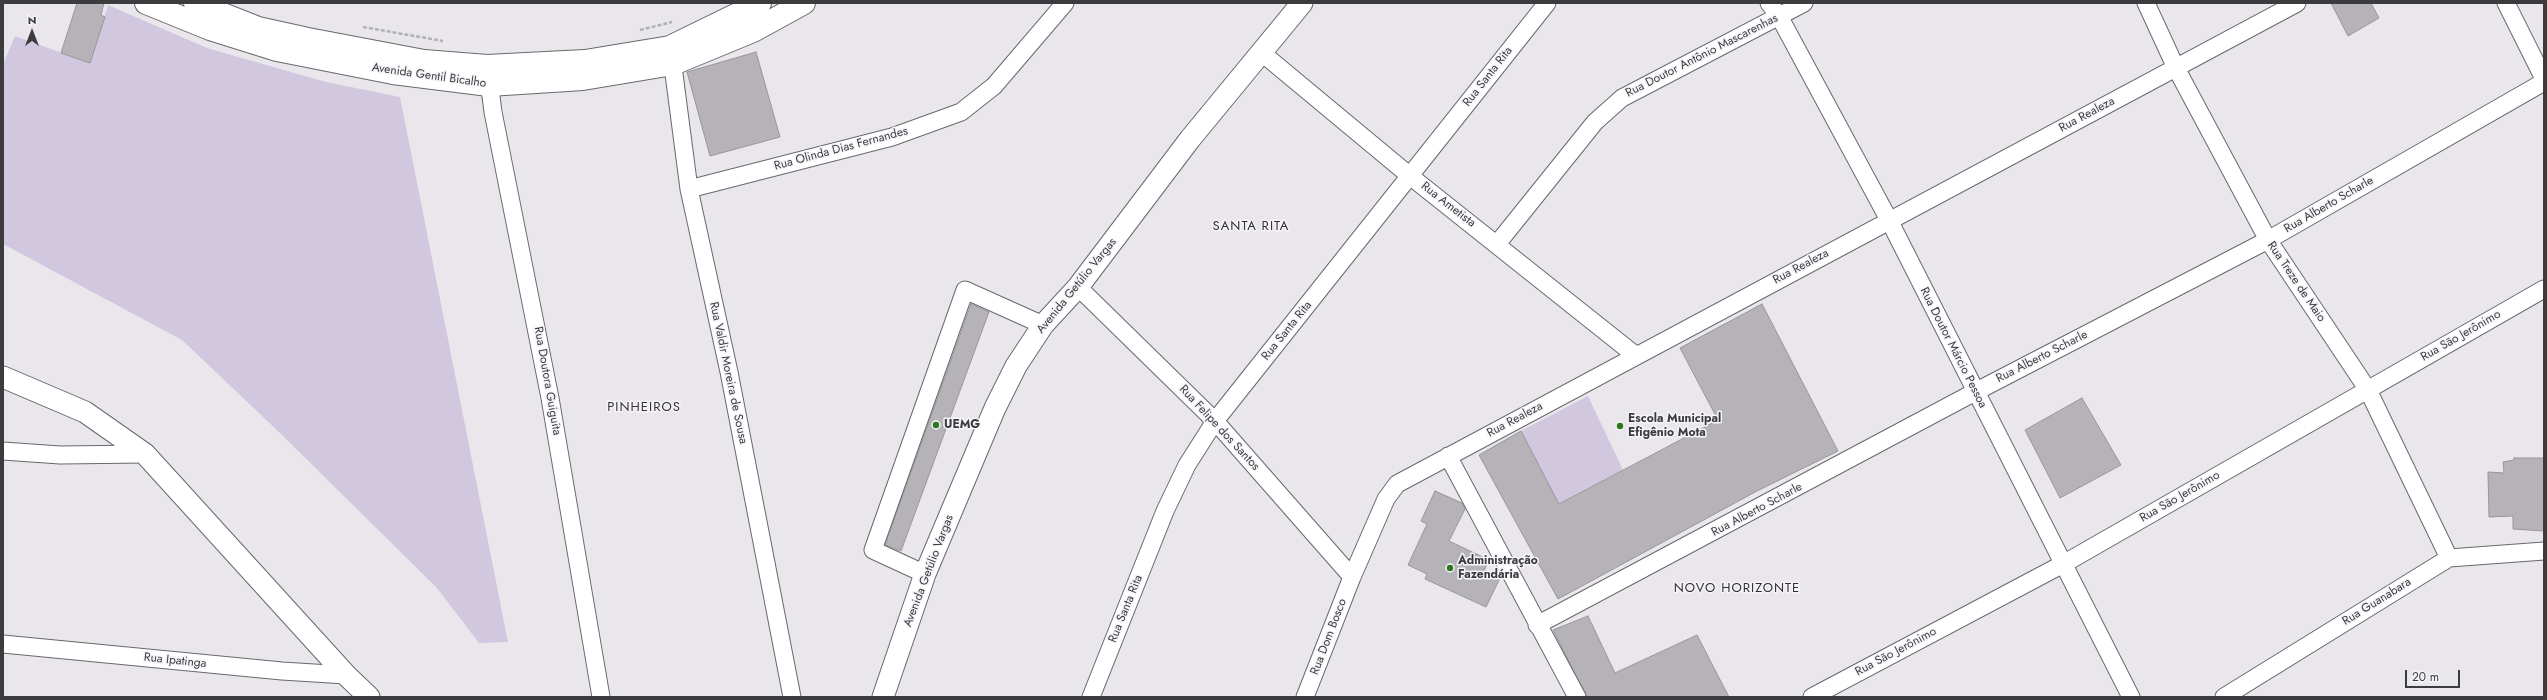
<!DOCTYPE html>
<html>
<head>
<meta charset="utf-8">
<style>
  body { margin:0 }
  #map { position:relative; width:2547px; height:700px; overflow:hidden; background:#e9e7ec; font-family:Jost,sans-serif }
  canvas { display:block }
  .frame { position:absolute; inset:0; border:4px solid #3c3b3d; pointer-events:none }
  .north { position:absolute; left:12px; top:12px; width:40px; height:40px; -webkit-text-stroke:3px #f6f4f9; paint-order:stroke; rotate:0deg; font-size:11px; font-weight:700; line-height:16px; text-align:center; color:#3c3b3d }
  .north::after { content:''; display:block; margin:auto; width:14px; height:18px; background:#3c3b3d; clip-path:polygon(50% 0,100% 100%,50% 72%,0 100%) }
  .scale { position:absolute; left:2405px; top:670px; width:55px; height:18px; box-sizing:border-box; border:2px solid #3c3b3d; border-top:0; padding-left:5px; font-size:12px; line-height:14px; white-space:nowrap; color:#3c3b3d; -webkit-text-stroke:3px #f6f4f9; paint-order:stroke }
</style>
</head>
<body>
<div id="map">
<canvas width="2547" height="700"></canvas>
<div class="frame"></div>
<div class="north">N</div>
<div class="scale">20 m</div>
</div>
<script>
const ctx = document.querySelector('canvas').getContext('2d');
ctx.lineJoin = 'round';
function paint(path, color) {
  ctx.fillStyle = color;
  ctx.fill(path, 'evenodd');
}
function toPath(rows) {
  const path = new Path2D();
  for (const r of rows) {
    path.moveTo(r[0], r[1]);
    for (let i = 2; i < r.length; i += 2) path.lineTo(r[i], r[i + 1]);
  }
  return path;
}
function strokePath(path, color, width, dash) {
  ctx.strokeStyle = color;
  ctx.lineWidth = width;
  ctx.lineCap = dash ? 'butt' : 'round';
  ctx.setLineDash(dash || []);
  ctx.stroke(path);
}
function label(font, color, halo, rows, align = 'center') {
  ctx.font = font + ' Jost,sans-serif';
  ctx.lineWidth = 3;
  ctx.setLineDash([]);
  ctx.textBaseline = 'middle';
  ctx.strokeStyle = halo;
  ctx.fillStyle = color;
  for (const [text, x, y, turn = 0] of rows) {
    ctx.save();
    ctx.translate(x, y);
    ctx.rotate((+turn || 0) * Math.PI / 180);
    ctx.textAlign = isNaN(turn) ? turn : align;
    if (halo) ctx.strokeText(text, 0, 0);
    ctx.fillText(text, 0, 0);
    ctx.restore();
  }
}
const green = toPath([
  [108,5,207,48,326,82,400,97,508,642,479,643,437,588,281,434,182,340,3,244,3,64,15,36,90,63],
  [1588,396,1623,470,1559,504,1521,431]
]);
const building = toPath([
  [77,3,104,3,101,15,105,17,90,63,61,53,77,3],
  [2331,3,2371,3,2379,18,2348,36,2331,3],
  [756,52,780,137,710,156,687,72,756,52],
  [971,304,989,312,901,551,885,545,971,304],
  [1762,304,1838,451,1757,491,1558,599,1479,455,1521,431,1559,504,1718,420,1680,348,1762,304],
  [2082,398,2121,465,2060,498,2025,430,2082,398],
  [2514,458,2544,458,2544,531,2513,529,2513,516,2489,517,2488,472,2504,473,2503,462,2514,460,2514,458],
  [1435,491,1462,503,1465,509,1449,541,1489,560,1484,571,1500,578,1486,607,1425,579,1427,574,1408,565,1427,524,1421,521,1435,491],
  [1588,616,1615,673,1697,635,1729,697,1587,697,1553,630,1588,616]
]);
const path = toPath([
  [363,27,443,41],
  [640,30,672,22]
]);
const minor = toPath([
  [1769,3,1779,16,1889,220,2131,697],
  [2146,3,2176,68,2268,240,2368,390,2449,558],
  [2506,3,2544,79],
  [671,51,689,189,729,372,792,697],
  [1262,53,1410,176,1635,355],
  [488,73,493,112,550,398,601,697],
  [689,189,892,137,961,112,994,86,1065,3],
  [1497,244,1595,122,1622,98,1804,3],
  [1078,287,1215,421,1352,577],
  [3,451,60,455,145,454],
  [1448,456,1577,697],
  [925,574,873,550,965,290,1043,325],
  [1537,625,1975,392,2268,240,2544,82],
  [3,644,282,671,346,675],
  [1091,697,1165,511,1187,465,1215,421,1547,3],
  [1305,697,1352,577,1386,499,1397,484,2297,3],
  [1812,697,2065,563,2544,289],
  [2224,697,2449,558,2544,551]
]);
const tertiary = toPath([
  [3,377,85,412,145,454,346,675,369,697],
  [883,697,925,574,995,408,1016,366,1043,325,1078,287,1190,139,1302,3]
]);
const secondary = toPath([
  [146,3,210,29,277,50,393,73,489,85,583,79,673,64,753,31,804,3],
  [195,3,258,28,308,39,424,61,487,66,585,61,670,47,760,3]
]);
const markers = [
  [936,425,4,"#2d781e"],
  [1620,426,4,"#2d781e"],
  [1450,568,4,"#2d781e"]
];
const streetNames = [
  ["Rua Doutor Antônio Mascarenhas",1702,56,-27],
  ["Avenida Gentil Bicalho",429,76,8],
  ["Rua Santa Rita",1488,77,-52],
  ["Rua Realeza",2087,115,-28],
  ["Rua Olinda Dias Fernandes",841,149,-15],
  ["Rua Ametista",1448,205,38],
  ["Rua Alberto Scharle",2329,205,-30],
  ["Rua Realeza",1801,267,-28],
  ["Rua Treze de Maio",2296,282,56],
  ["Avenida Getúlio Vargas",1077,286,-51],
  ["Rua Santa Rita",1287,331,-51],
  ["Rua São Jerônimo",2461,336,-30],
  ["Rua Doutor Márcio Pessoa",1953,348,63],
  ["Rua Alberto Scharle",2042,357,-27],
  ["Rua Valdir Moreira de Sousa",728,373,78],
  ["Rua Doutora Guiguita",547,381,80],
  ["Rua Realeza",1515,420,-28],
  ["Rua Felipe dos Santos",1219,428,47],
  ["Rua São Jerônimo",2180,497,-30],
  ["Rua Alberto Scharle",1757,510,-28],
  ["Avenida Getúlio Vargas",929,571,-69],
  ["Rua Guanabara",2377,602,-32],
  ["Rua Santa Rita",1126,609,-68],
  ["Rua Dom Bosco",1329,637,-69],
  ["Rua São Jerônimo",1896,652,-28],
  ["Rua Ipatinga",175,661,6]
];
const poiNames = [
  ["Escola Municipal",1628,419],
  ["Efigênio Mota",1628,433],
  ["UEMG",944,425],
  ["Administração",1458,561],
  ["Fazendária",1458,575]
];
const neighbourhoodNames = [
  ["SANTA RITA",1251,227],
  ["PINHEIROS",644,408],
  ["NOVO HORIZONTE",1737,589]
];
paint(green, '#d1c7df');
paint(building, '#b5b3b8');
strokePath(building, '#98969a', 1);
strokePath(minor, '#6a686c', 19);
strokePath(tertiary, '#6a686c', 23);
strokePath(secondary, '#6a686c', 24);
strokePath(path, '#b2b1b5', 2.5, [4, 2]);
strokePath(minor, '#fff', 17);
strokePath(tertiary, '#fff', 21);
strokePath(secondary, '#fff', 22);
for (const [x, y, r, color] of markers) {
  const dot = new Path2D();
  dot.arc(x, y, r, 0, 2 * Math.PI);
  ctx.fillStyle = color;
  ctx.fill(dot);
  strokePath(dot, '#f6f4f9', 1.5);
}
label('12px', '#3c3b3d', '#f6f4f9', streetNames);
label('bold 12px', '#3c3b3d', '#f6f4f9', poiNames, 'left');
ctx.letterSpacing = '1px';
label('13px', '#302e32', '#f6f4f9', neighbourhoodNames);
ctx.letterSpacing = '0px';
</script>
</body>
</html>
